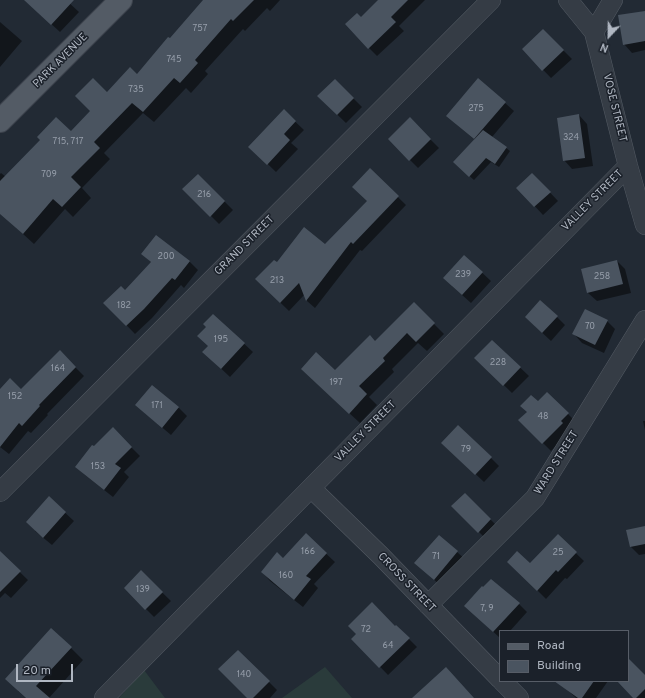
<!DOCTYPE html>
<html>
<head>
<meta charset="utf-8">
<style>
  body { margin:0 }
  #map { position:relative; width:645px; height:698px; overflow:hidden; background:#222a34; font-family:Overpass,sans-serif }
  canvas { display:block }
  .legend { position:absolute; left:499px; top:630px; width:130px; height:52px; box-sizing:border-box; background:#1b212a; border:1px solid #575d67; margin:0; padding:5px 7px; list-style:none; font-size:12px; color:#b0b7c2 }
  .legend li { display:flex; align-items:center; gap:8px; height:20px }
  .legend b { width:20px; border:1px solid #575d67 }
  .north { position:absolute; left:589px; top:16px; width:40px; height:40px; -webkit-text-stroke:3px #1b212a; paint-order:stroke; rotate:202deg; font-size:11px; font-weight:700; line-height:16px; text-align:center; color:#b0b7c2 }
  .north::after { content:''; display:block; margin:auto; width:14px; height:18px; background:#b0b7c2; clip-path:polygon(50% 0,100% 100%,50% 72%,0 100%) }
  .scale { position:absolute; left:16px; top:664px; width:57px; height:18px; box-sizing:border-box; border:2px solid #b0b7c2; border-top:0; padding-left:5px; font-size:12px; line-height:14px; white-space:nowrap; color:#b0b7c2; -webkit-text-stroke:3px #1b212a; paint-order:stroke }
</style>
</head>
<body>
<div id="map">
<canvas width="645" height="698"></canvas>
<ul class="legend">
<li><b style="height:5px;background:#535b65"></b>Road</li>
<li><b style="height:11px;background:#4a5460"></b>Building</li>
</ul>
<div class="north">N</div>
<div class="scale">20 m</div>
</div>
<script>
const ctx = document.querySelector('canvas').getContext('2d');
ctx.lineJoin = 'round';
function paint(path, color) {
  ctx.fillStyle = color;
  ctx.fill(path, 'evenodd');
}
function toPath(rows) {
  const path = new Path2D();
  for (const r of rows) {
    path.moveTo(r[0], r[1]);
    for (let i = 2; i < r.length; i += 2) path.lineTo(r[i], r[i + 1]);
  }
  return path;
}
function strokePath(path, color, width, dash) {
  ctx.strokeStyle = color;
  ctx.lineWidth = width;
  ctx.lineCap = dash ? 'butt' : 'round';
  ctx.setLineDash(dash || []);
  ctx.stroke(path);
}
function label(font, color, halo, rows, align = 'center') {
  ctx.font = font + ' Overpass,sans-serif';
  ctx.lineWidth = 3;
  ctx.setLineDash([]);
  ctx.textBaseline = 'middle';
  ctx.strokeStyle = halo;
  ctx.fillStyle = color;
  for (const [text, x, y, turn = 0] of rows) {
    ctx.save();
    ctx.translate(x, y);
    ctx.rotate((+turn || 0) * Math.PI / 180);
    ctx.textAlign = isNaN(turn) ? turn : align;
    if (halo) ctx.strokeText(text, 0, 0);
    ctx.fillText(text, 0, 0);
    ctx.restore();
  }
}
const green = toPath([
  [325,667,352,698,282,698],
  [144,670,165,698,119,698]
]);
const shadow = toPath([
  [25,0,66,0,79,12,60,32],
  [208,0,280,0,270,11,267,8,245,31,243,29,205,71,208,74,191,93,186,88,154,122,143,113,104,153,110,159,82,188,91,198,73,217,65,209,34,244,0,213,0,174,1,173,6,177,71,133,107,93,137,75],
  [380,0,425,0,399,26,404,31,377,56,369,48,361,18],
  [645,12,645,50,632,53,624,44],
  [0,22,22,41,0,67],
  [543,30,572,59,551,78,523,49],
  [335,80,362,107,346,123,318,96],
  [478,80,505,103,514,111,492,137,510,151,499,167,491,162,474,180,458,166,475,140,456,124],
  [284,111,304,130,291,143,298,149,276,172,250,147],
  [579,115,587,124,593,166,572,169,564,160],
  [410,119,439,148,418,168,389,139],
  [370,170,406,205,362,251,360,250,315,308,307,301,305,294,289,311,256,279,277,263,325,245,368,201],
  [198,175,233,210,219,224,184,189],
  [541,183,558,201,543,215,518,188],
  [142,254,189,261,198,270,184,288,181,285,152,318,135,334,105,303,125,292,152,263],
  [464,256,491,281,471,303,452,286],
  [617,261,625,269,631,293,597,301,588,293,582,270],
  [414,304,444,334,427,351,418,343,392,369,394,372,369,397,377,405,360,423,312,379,335,371,375,342],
  [213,315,253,352,230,377,212,360,207,327],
  [557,317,565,325,551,341,535,326],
  [607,321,615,329,604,353,582,343,574,334],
  [492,341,529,376,512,393,476,358],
  [60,352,84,376,47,414,48,415,31,433,28,431,9,454,0,447,0,390,22,390],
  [547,393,576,422,570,432,551,451,520,420],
  [179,408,187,416,171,435,145,413],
  [643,421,645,421,645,430],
  [113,429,140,456,124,472,129,477,113,497,85,475,76,467,94,448],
  [451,451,491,458,499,466,484,482],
  [465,494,499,528,487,540,453,506],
  [49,498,74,521,52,545,35,531],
  [645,527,645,554,639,555,631,547,627,531],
  [306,535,335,562,314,584,318,588,303,607,270,581,262,572,283,559],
  [439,536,466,560,443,588,416,563],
  [558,536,584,561,567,579,565,578,546,599,509,562,530,565],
  [0,553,28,580,11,598,5,593,0,598],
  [141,572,171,601,154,617,125,588],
  [519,604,527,612,510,631,500,631,500,638,474,614],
  [396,626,417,647,388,675,353,639,395,627],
  [71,648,83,660,49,698,26,698,18,691],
  [238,651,277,690,270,698,248,698],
  [628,670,645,676,645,698,635,698,618,681,628,681],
  [562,681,608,681,596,698,576,698,563,686]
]);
const building = toPath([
  [24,0,74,0,51,25],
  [203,0,254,0,233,21,231,19,195,60,198,63,180,83,174,78,143,112,132,103,94,142,100,148,71,177,81,187,62,207,53,199,23,234,0,214,0,181,40,140,37,137,56,117,71,131,90,111,75,96,93,78,107,92,130,67,137,74,168,37,170,38],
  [378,0,408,0,391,17,396,22,368,49,345,24,357,13,361,17],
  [645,11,645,41,623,45,618,15],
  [543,29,564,50,542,71,522,49],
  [478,78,506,102,474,139,446,116],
  [335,79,354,98,337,115,317,96],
  [284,109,296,121,284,134,290,140,267,165,248,147],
  [579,114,585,158,563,161,557,118],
  [410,117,431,139,409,161,388,139],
  [483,130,507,147,495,164,486,158,469,177,453,162],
  [370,168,399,196,353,244,351,242,306,301,299,283,280,303,255,279,274,260,277,262,304,227,325,244,367,201,352,187],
  [532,173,551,192,534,207,516,188],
  [198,174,225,201,210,217,182,189],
  [156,235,190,261,175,280,172,278,144,309,126,326,103,303,121,286,125,290,151,262,141,254],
  [464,255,483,272,462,295,443,278],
  [617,260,623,284,587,293,581,269],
  [540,300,558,316,542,333,525,317],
  [414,302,435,323,416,342,407,333,383,358,385,361,359,386,367,394,349,414,301,369,316,352,335,370,370,335,375,341],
  [585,309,608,320,595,345,572,334],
  [213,314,245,343,221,369,202,352,208,346,197,336,206,327,203,324],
  [492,340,521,367,503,386,474,358],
  [60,350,76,367,39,405,40,406,22,426,19,423,0,447,0,389,10,378,21,389],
  [152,385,179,407,162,428,135,405],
  [547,392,569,413,561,421,563,423,542,444,518,420,527,412,520,406,531,395,538,401],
  [458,425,492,457,475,475,441,443],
  [113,427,132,447,115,464,121,468,104,490,75,467,92,445,94,446],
  [465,493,491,519,478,533,451,506],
  [49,496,66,512,43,538,26,522],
  [645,526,645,544,630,547,626,530],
  [306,533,327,553,306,576,311,579,294,600,261,572,277,552,283,558],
  [558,534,577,552,558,572,556,570,537,591,507,562,517,551,530,563],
  [439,535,458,551,434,580,414,563],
  [0,551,21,571,0,592],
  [141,570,163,592,145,610,124,588],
  [491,579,520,603,493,632,464,606,482,586,483,587],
  [372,602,395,626,396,625,410,638,379,668,351,639,356,634,348,626],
  [51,628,72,647,36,686,50,698,26,698,5,679],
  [238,650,270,681,253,698,247,698,218,669],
  [628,658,645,675,645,689,636,698,633,698,617,681,628,681],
  [446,667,474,698,412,698],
  [554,681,594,681,582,698,578,698]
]);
const street = toPath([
  [568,0,594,32,628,166,645,225],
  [594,32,613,0],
  [311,488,381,556,500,679],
  [0,492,491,0],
  [428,605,535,498,645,320],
  [502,681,519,698],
  [104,698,628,166]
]);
const primary = toPath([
  [0,121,121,0]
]);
const numberNames = [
  ["757",200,29],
  ["745",174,60],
  ["735",136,90],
  ["275",476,109],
  ["324",571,138],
  ["715, 717",68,142],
  ["709",49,175],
  ["216",204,195],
  ["200",166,257],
  ["239",463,275],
  ["258",602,277],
  ["213",277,281],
  ["182",124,306],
  ["70",590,327],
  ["195",221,340],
  ["228",498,363],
  ["164",58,369],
  ["197",336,383],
  ["152",15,397],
  ["171",157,406],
  ["48",543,417],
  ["79",466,450],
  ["153",98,467],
  ["166",308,552],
  ["25",558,553],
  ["71",436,557],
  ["160",286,576],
  ["139",143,590],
  ["7, 9",487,609],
  ["72",366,630],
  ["64",388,646],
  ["140",244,675]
];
const streetNames = [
  ["PARK AVENUE",61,61,-45],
  ["VOSE STREET",614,108,76],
  ["VALLEY STREET",593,201,-45],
  ["GRAND STREET",245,246,-45],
  ["VALLEY STREET",366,432,-45],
  ["WARD STREET",557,463,-58],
  ["CROSS STREET",406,583,46]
];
paint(green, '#2a3b3b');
paint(shadow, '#0007');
paint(building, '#4a5460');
strokePath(street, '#535a63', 20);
strokePath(primary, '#3f454f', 24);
strokePath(street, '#353c45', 19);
strokePath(primary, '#535b65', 22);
label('9px', '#969eaa', null, numberNames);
label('11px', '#b0b7c2', '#1b212a', streetNames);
</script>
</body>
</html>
